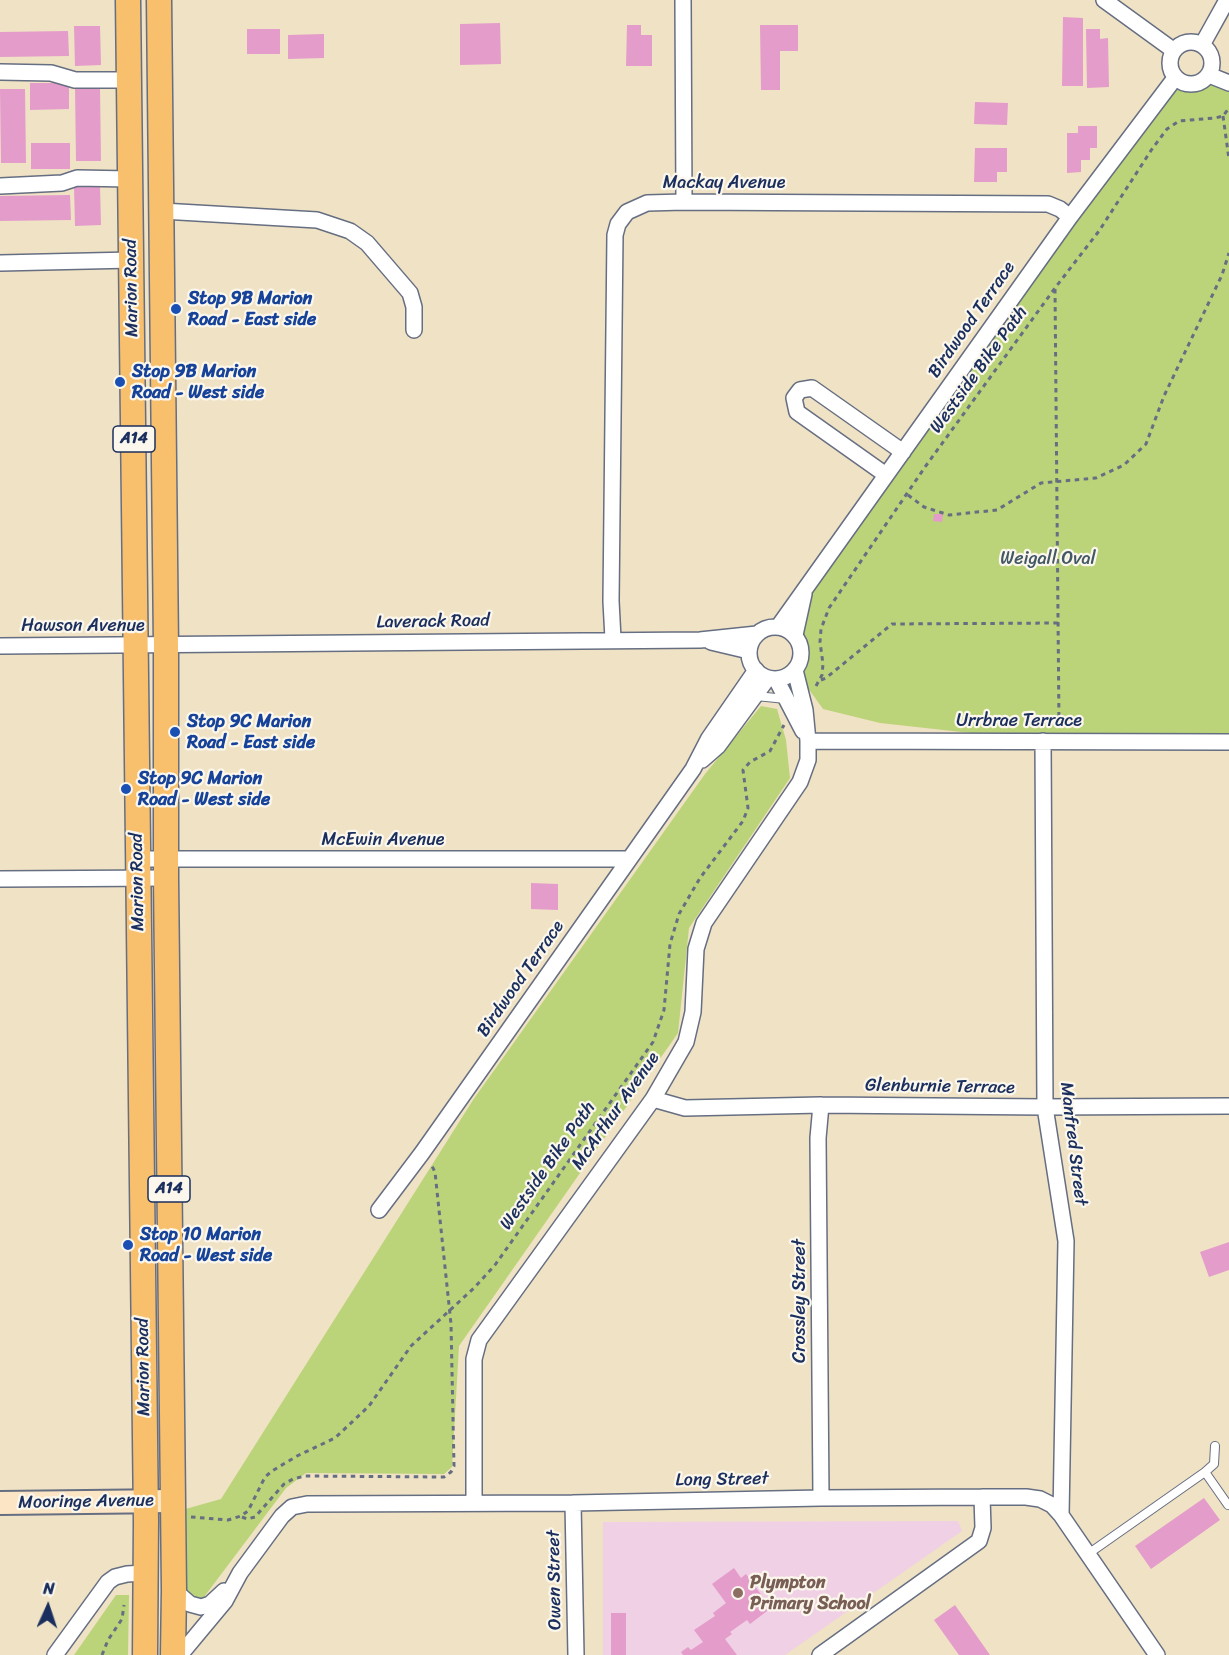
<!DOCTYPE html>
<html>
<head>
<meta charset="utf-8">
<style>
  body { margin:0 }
  #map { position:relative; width:1229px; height:1655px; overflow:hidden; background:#f0e2c4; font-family:Sriracha,sans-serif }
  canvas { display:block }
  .north { position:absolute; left:18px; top:1577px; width:60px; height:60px; -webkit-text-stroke:4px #fbf7ec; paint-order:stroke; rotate:3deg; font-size:16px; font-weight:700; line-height:24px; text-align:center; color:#1b2f5e }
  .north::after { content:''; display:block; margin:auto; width:21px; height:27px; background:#1b2f5e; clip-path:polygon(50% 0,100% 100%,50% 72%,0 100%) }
</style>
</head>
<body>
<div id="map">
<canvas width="1229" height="1655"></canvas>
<div class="north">N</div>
</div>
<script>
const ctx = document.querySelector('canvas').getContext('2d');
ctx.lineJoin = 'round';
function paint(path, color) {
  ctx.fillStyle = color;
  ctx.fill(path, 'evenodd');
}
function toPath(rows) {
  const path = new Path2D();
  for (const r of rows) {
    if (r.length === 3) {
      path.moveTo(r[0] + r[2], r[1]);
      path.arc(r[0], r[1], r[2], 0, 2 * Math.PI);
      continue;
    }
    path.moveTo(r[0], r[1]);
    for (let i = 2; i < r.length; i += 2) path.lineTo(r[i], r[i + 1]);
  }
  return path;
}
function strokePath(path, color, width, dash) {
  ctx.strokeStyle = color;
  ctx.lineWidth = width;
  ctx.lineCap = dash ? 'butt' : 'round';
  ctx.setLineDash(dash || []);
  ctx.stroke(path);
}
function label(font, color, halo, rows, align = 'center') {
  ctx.font = font + ' Sriracha,sans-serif';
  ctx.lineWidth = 4.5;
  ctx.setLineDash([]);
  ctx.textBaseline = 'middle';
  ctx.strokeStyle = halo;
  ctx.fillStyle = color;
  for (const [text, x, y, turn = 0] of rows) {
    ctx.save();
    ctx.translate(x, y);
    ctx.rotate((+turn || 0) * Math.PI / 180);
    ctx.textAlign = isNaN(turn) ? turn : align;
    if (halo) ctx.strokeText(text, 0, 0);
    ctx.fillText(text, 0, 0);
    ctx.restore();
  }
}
const built = toPath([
  [958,1521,962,1531,785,1655,603,1655,603,1522]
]);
const green = toPath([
  [1209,75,1229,81,1229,740,1043,741,880,723,823,709,795,670,802,656,801,646,795,635,806,588,1175,78,1193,84],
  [761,706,777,709,786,740,790,778,689,928,678,1033,459,1346,452,1467,444,1474,306,1473,286,1488,201,1601,183,1588,182,1510,221,1499,473,1100,705,774],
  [116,1595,129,1595,128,1655,74,1655]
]);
const building = toPath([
  [1063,17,1083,18,1083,86,1062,86],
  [500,23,501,64,460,65,460,24],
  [627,25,641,25,641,35,652,35,652,66,626,66],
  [760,25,798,25,798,51,780,51,780,90,761,90],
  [74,26,100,26,101,65,75,66],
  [247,29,280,29,280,54,247,54],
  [1086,29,1100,29,1100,39,1108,38,1109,87,1087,88],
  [68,31,69,56,0,57,0,32],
  [324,34,324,58,288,59,288,35],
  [30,83,69,83,69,109,30,110],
  [75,87,100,87,101,161,76,161],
  [0,89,25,89,26,163,1,163],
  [975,102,1008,103,1007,125,974,124],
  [1078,126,1097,126,1097,148,1090,148,1090,160,1081,160,1081,172,1067,173,1067,133,1078,133],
  [31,143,70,143,70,169,31,169],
  [975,148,1007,148,1007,172,997,172,997,182,974,182],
  [100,186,101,225,75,226,74,187],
  [70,195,71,220,0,221,0,196],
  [934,514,943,514,942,522,933,521],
  [531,883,558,884,558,910,531,909],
  [1229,1242,1229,1270,1209,1277,1200,1252],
  [1204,1498,1220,1520,1151,1569,1135,1546],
  [734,1568,741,1578,746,1574,771,1608,750,1624,747,1620,730,1632,732,1634,725,1639,737,1655,683,1655,681,1652,688,1647,691,1650,703,1642,694,1630,715,1616,713,1613,726,1603,712,1584],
  [955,1605,990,1655,959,1655,934,1620],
  [611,1613,626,1613,626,1655,611,1655]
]);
const path = toPath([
  [1223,116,1229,159],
  [1055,289,1059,725],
  [908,495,924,507,949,515,997,510,1041,483,1096,478,1124,465,1146,444,1164,396,1222,275,1229,253],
  [821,680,826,678,892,624,1058,623],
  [816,686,822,675,823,664,820,642,821,629,829,608,925,467,1055,288,1099,231,1152,149,1167,129,1179,121,1215,118,1223,116,1229,108],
  [191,1517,228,1520,241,1516,248,1511,265,1477,272,1471,297,1456,335,1438,369,1406,411,1346,474,1288,495,1265,653,1042,664,1010,670,944,679,914,700,878,743,821,748,808,743,770,750,762,770,751,784,725],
  [242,1517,247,1519,255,1517,284,1484,293,1479,305,1476,444,1477,451,1472,454,1466,451,1324,435,1172,432,1166],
  [102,1655,108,1640,122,1619,124,1605]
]);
const lane = toPath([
  [756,696,786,699],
  [1205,1472,1214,1464,1215,1446],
  [1088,1554,1205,1472,1228,1505]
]);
const street = toPath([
  [683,0,684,202],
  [1104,0,1173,50],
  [1191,63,21],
  [1202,45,1227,0],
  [0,72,51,73,75,80,129,80],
  [1209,75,1229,83],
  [0,186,62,183,77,178,130,179],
  [162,211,317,220,350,231,367,243,410,293,414,307,414,330],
  [0,263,132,260],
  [886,475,797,412,794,398,800,390,812,388,903,452],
  [778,627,1070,217,1175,78],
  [775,653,26],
  [795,635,804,594],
  [613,639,611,601,615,235,618,224,627,212,647,203,684,202,1048,204,1060,209,1070,217],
  [711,642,749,651],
  [0,646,700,640,757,634],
  [776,679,803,731],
  [808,741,1229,742],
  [1043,741,1045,1107,1066,1241,1061,1515],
  [702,760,718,746,768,678],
  [137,859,628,859],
  [0,879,166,878],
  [653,1099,685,1108,821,1105,1045,1107,1229,1106],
  [379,1210,422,1153,693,769,709,738,756,670],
  [821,1498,818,1138,821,1105],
  [474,1503,474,1359,479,1340,653,1099,686,1042,693,1012,696,949,704,923,800,782,808,760,808,741,805,710,795,670],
  [573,1503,576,1655],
  [174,1590,190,1604,201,1607,210,1604,224,1591],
  [55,1655,108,1582,115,1577,127,1574,145,1573],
  [180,1655,225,1601,240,1573,282,1516,292,1507,307,1504,573,1503,821,1498,982,1497,1026,1497,1040,1499,1052,1505,1061,1515,1157,1655],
  [820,1655,979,1541,983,1528,982,1497]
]);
const secondary = toPath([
  [0,1503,172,1501]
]);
const primary = toPath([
  [128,0,146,1521,145,1655],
  [159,0,166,646,166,878,174,1590,173,1655]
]);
const markers = [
  [176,309,6,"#1a4fb4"],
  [120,382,6,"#1a4fb4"],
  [175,732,6,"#1a4fb4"],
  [126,789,6,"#1a4fb4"],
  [128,1245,6,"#1a4fb4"],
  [738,1593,6,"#8d6e63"]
];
const shields = [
  [134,439,42],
  [169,1189,42]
];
const shieldNames = [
  ["A14",134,439],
  ["A14",169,1189]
];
const streetNames = [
  ["Mackay Avenue",724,183],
  ["Marion Road",132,288,-91],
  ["Birdwood Terrace",972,320,-55],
  ["Westside Bike Path",979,370,-54],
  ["Laverack Road",433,622,-1],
  ["Hawson Avenue",83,626],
  ["Urrbrae Terrace",1019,721],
  ["McEwin Avenue",383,840],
  ["Marion Road",138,882,-91],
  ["Birdwood Terrace",521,979,-55],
  ["Glenburnie Terrace",940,1087,1],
  ["McArthur Avenue",616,1111,-55],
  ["Manfred Street",1073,1144,83],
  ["Westside Bike Path",548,1166,-55],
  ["Crossley Street",800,1301,-90],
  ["Marion Road",144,1367,-91],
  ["Long Street",722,1480,-1],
  ["Mooringe Avenue",86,1502,-1],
  ["Owen Street",555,1580,-91]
];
const transitNames = [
  ["Stop 9B Marion",188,299],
  ["Road - East side",188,320],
  ["Stop 9B Marion",132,372],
  ["Road - West side",132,393],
  ["Stop 9C Marion",187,722],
  ["Road - East side",187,743],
  ["Stop 9C Marion",138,779],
  ["Road - West side",138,800],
  ["Stop 10 Marion",140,1235],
  ["Road - West side",140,1256]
];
const parkNames = [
  ["Weigall Oval",1048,559]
];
const educationNames = [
  ["Plympton",750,1583],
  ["Primary School",750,1604]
];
paint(built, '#f0d0e5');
paint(green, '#bbd479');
paint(building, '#e49ccb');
strokePath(lane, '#666e82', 10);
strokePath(street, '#666e82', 18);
strokePath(secondary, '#666e82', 26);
strokePath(primary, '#666e82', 27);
strokePath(path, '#666e82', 3, [4.5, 4.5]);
strokePath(lane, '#fff', 8);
strokePath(street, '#fff', 15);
strokePath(secondary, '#fce5c4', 22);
strokePath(primary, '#f8bf6c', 24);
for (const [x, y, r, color] of markers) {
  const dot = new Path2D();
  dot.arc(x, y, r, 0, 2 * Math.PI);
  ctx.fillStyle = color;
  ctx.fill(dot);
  strokePath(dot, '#fbf7ec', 2);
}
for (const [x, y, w] of shields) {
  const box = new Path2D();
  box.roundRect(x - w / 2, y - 13, w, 26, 4.5);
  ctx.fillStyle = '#fbf7ec';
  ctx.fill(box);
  strokePath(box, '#1b2f5e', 1.5);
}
label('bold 16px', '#1b2f5e', null, shieldNames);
label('18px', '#1b2f5e', '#fbf7ec', streetNames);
label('bold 18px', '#164399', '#fbf7ec', transitNames, 'left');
label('18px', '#435865', '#fbf7ec', parkNames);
label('bold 18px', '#785e54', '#fbf7ec', educationNames, 'left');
</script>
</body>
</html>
